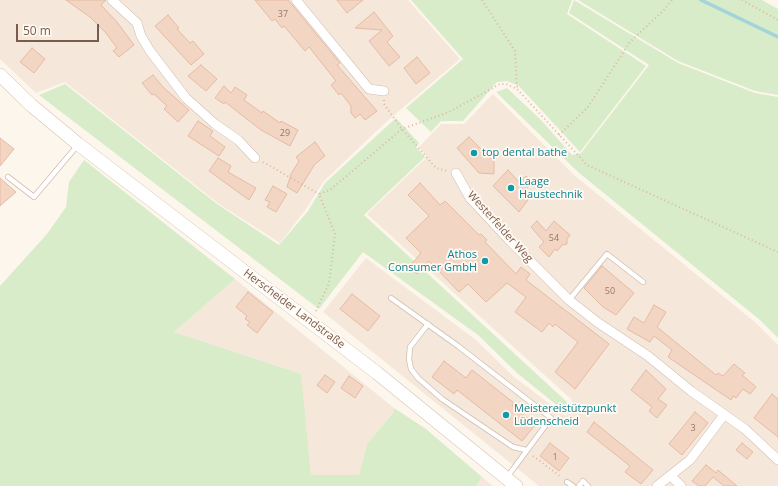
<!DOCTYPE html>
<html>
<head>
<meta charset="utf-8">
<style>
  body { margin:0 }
  #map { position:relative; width:778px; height:486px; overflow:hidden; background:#fdf6ec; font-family:"Open Sans",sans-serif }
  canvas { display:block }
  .scale { position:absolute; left:16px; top:24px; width:83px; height:18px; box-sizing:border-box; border:2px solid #7a5c4d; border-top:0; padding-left:5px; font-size:12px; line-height:14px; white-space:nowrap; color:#7a5c4d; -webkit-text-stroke:3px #fffaf3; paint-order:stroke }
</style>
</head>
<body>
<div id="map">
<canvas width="778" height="486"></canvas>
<div class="scale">50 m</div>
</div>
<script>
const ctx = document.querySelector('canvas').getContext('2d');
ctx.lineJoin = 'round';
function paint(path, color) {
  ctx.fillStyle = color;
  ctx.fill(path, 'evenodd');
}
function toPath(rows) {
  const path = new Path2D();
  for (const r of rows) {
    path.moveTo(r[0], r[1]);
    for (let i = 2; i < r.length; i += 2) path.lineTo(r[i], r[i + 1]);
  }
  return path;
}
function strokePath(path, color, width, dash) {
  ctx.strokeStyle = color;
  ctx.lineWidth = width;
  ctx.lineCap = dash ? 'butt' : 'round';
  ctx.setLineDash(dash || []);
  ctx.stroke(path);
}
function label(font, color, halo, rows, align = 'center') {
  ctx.font = font + ' "Open Sans",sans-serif';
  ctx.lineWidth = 3.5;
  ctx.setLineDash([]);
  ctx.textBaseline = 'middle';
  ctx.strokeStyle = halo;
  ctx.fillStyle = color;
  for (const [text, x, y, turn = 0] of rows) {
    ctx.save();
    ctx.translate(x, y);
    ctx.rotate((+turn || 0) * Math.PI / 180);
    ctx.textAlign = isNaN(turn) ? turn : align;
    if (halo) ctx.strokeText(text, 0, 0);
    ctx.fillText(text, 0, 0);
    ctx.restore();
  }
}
const residential = toPath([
  [0,0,408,0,460,59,385,123,324,181,306,209,280,243,219,204,65,82,36,93,0,59],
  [493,94,574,175,756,323,778,345,778,486,539,486,323,312,366,258,476,340,514,377,566,416,572,400,367,214,427,157,419,147,441,124,464,124],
  [235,279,394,408,393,413,367,444,359,475,311,475,300,374,174,332],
  [482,477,493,486,476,486]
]);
const green = toPath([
  [411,0,572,0,567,14,646,66,580,152,519,86,507,81,497,82,463,121,441,121,431,132,406,108,463,59],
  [574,0,678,63,755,93,778,97,778,338,760,320,578,172,496,92,507,88,540,119,572,155,581,153,649,65,569,13],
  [578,0,762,0,778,9,778,95,755,91,678,61],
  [65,84,217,204,279,245,308,211,325,183,396,118,419,143,416,147,425,157,364,215,567,402,564,411,517,373,478,335,363,252,319,309,39,95],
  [84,160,235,279,174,332,301,374,311,475,359,475,367,444,393,413,394,408,426,429,482,477,476,486,0,486,0,286,47,234,66,207,69,182]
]);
const stream = toPath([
  [701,0,778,37]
]);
const building = toPath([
  [66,0,106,0,101,5,117,22,134,45,119,57,113,51,117,48,106,33,90,17,66,0],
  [255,0,288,0,340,63,337,65,377,111,365,120,360,114,355,118,351,113,351,106,341,93,339,95,331,85,336,81,309,47,305,51,284,26,282,28,275,19,272,21,255,0],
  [337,0,363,0,347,13,337,0],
  [374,12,393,36,387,42,400,57,389,66,369,41,382,30,355,28,374,12],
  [168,15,179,28,177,29,190,43,193,41,204,54,191,65,155,26,168,15],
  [32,48,45,59,34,73,20,62,32,48],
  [417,57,430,73,416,84,404,68,417,57],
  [201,65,217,79,206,91,188,76,201,65],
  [153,75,163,87,189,110,178,122,164,109,167,106,154,94,152,95,142,83,153,75],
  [224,86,231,93,235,87,247,95,244,100,262,113,263,111,280,123,281,121,298,130,290,146,261,130,225,102,224,104,215,98,224,86],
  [198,121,213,131,210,136,225,147,219,156,188,136,198,121],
  [469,137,491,159,494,159,494,174,479,173,457,148,469,137],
  [0,138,14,149,0,166,0,138],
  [315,142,325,156,315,164,297,193,287,187,291,174,299,161,296,157,315,142],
  [218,158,231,166,228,172,256,188,249,200,209,171,218,158],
  [508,170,519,182,526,176,533,182,524,191,530,197,519,212,493,186,508,170],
  [0,178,16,192,0,206,0,178],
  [420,183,440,205,445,201,479,235,481,234,487,240,485,242,516,274,521,267,530,274,526,280,609,344,575,389,555,372,578,342,555,324,553,327,549,323,542,332,515,312,526,297,507,283,486,302,468,284,459,292,429,261,417,274,409,267,421,253,406,238,429,216,408,195,420,183],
  [273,186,287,194,276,212,267,207,270,202,265,200,273,186],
  [537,221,546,231,554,221,570,235,567,239,567,244,562,245,557,251,555,249,549,257,539,247,544,242,531,227,537,221],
  [602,266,634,293,616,315,603,307,584,288,602,266],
  [248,292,273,312,257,333,247,325,250,322,245,319,247,316,236,307,248,292],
  [352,294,380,316,368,331,340,309,352,294],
  [654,305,666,312,657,327,716,375,718,373,723,376,734,364,745,373,742,375,756,387,750,394,743,389,736,398,733,396,731,400,668,357,672,350,654,336,650,342,627,329,634,317,644,323,654,305],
  [444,361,466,378,472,370,514,403,512,406,536,424,522,441,457,390,454,394,432,377,444,361],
  [646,370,666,389,658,399,667,405,657,418,649,411,652,407,631,390,646,370],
  [325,375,335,382,327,393,317,385,325,375],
  [349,376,363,386,355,398,341,388,349,376],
  [772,394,778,399,778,437,754,418,772,394],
  [695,412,708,423,682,455,669,444,695,412],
  [594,422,653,470,641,484,625,472,630,466,587,432,594,422],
  [550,443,569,458,559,471,540,456,550,443],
  [742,443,753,452,747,459,736,450,742,443],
  [706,465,716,473,718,470,737,486,724,486,713,477,705,486,699,486,692,481,706,465]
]);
const path = toPath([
  [482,0,515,51,517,89],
  [742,0,778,20],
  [384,100,384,104,402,129,436,168,447,171],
  [559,135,588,107,630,42,664,10,672,0],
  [263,162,319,194],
  [316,311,329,283,335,234,319,194,330,190,402,129,449,112,500,84,506,84,517,89,587,165,778,252],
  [533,456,561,477]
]);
const lane = toPath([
  [8,177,34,197,77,146],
  [391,298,458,346,551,418,508,476],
  [569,300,607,254,643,282],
  [428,324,410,347,409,359,411,369,418,378,442,399,513,447,526,450],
  [567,482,573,486],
  [579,486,583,481,588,486]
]);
const street = toPath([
  [112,0,137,23,141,36,150,51,186,98,215,124,238,140,255,158],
  [296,0,369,89,384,91],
  [456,173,470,198,511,242,569,300,597,322,648,356,691,391,745,429,778,460],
  [671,476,681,486],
  [657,486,690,460,724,415]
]);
const secondary = toPath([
  [0,75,31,105,78,144,377,373,516,486]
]);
const markers = [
  [474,153,4,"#0f9aa8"],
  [511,188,4,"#0f9aa8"],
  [485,261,4,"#0f9aa8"],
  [506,415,4,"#0f9aa8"]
];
const numberNames = [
  ["37",283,14],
  ["29",285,133],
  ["54",554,238],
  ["50",610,291],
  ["3",693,428],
  ["1",555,457]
];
const cultureNames = [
  ["top dental bathe",482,153],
  ["Laage",519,182],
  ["Haustechnik",519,195],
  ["Athos",477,255,"right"],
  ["Consumer GmbH",477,268,"right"],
  ["Meistereistützpunkt",514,409],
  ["Lüdenscheid",514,422]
];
const streetNames = [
  ["Westerfelder Weg",500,227,48],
  ["Herscheider Landstraße",294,309,37]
];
paint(residential, '#f5e8da');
paint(green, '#d8ecc9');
strokePath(stream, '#a5d3da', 3.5);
paint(building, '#f3d5c3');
strokePath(building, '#e6bba3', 1);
strokePath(lane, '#d1beb0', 6);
strokePath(street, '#d1beb0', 10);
strokePath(secondary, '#d6c0b0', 14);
strokePath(path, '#d9b8a5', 2, [1, 3]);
strokePath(lane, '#fff', 4.5);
strokePath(street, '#fff', 9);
strokePath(secondary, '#fff', 13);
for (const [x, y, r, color] of markers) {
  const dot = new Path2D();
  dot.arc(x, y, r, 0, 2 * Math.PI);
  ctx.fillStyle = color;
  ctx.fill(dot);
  strokePath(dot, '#fffaf3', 1.5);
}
label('9px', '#987a6a', null, numberNames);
label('11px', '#0d838f', '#fffaf3', cultureNames, 'left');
label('11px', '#7a5c4d', '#fffaf3', streetNames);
</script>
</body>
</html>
